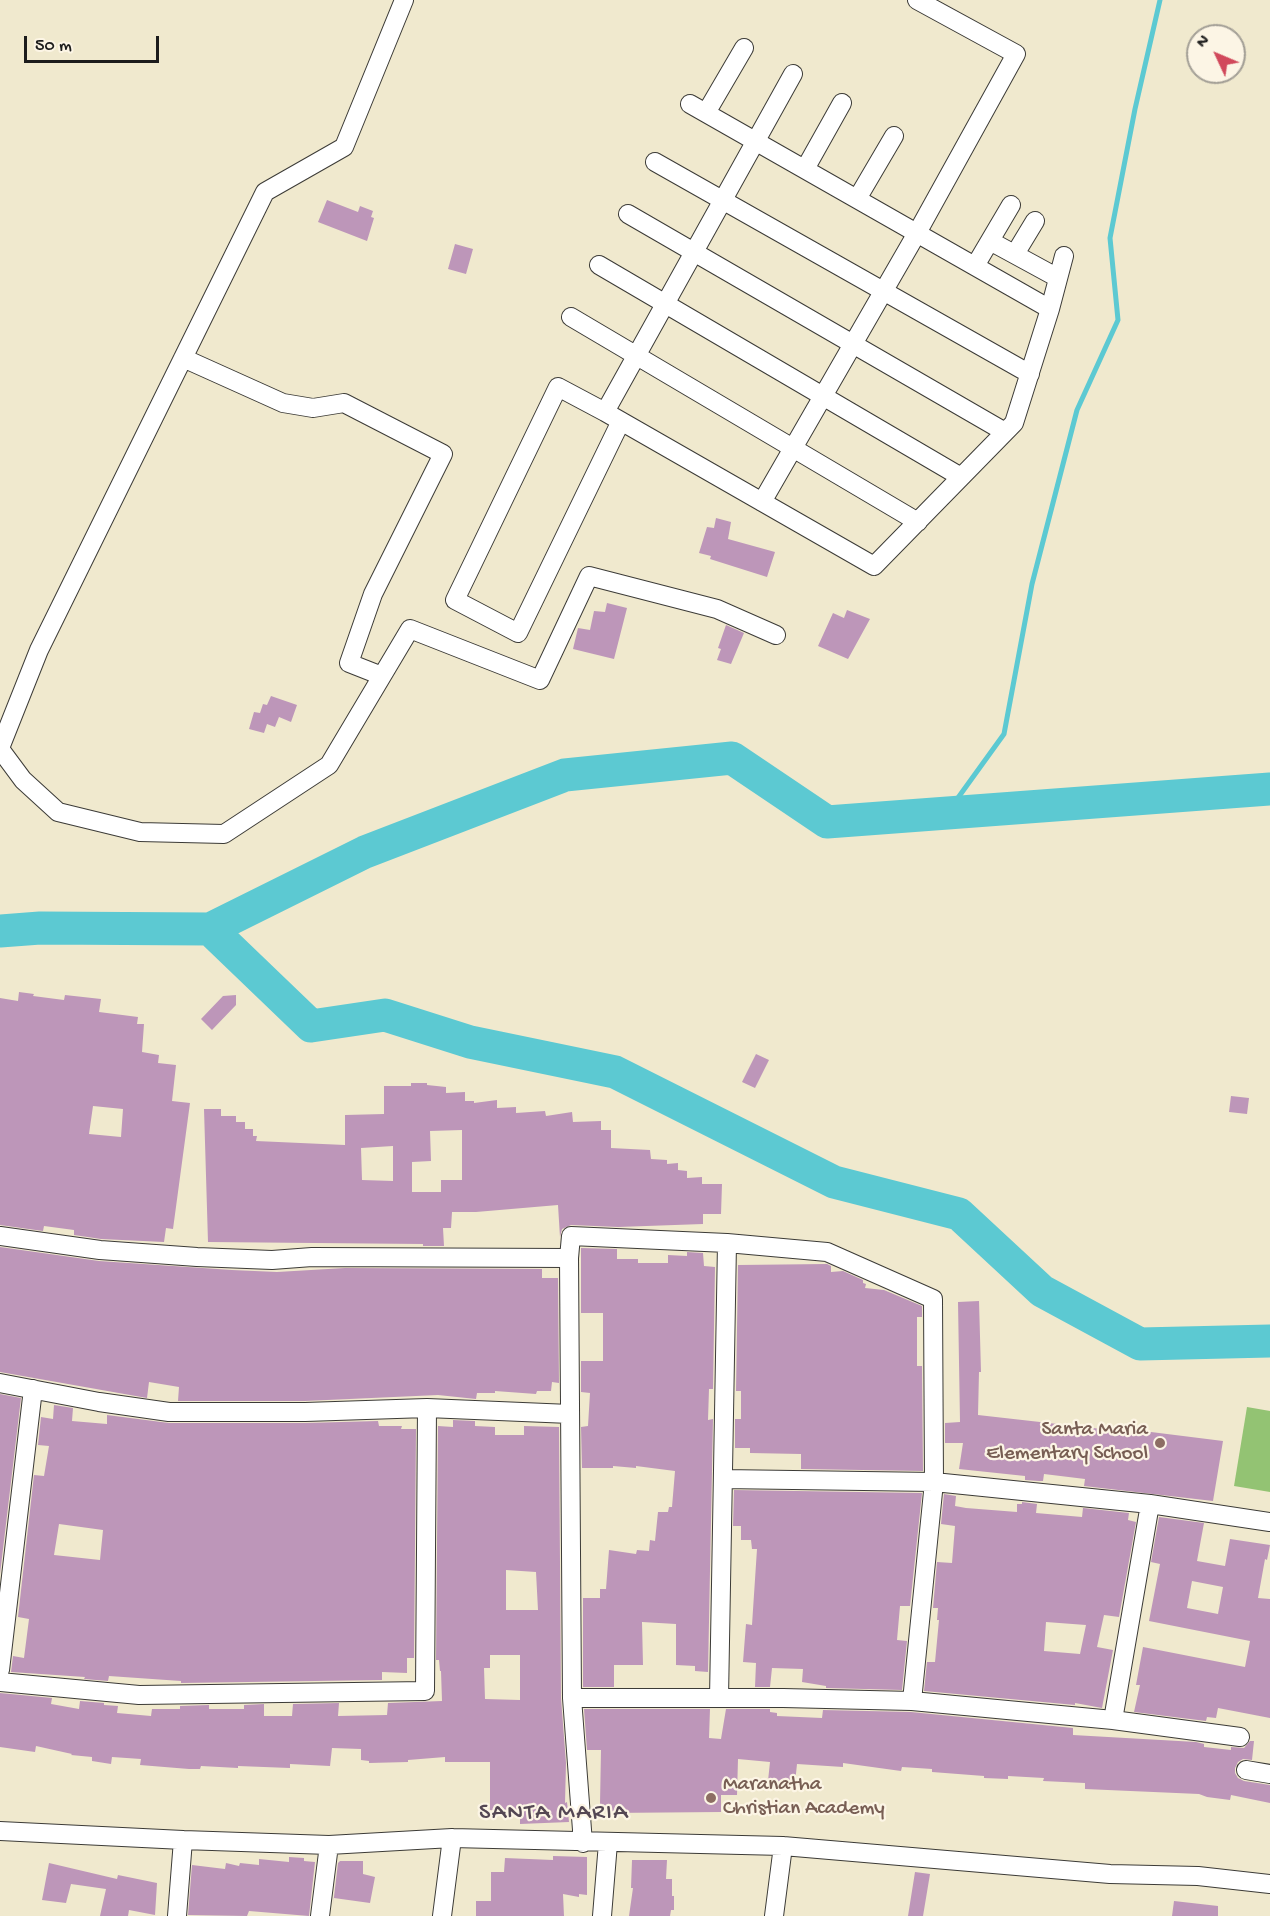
<!DOCTYPE html>
<html>
<head>
<meta charset="utf-8">
<style>
  body { margin:0 }
  #map { position:relative; width:1270px; height:1916px; overflow:hidden; background:#f0e9ce; font-family:"Gochi Hand",sans-serif }
  canvas { display:block }
  .north { position:absolute; left:1186px; top:24px; width:60px; height:60px; box-sizing:border-box; background:#fcf5e5; border:2px solid #a29e95; border-radius:50%; rotate:314deg; font-size:16px; font-weight:700; line-height:24px; text-align:center; color:#1c1c1c }
  .north::after { content:''; display:block; margin:auto; width:21px; height:27px; background:#d1495b; clip-path:polygon(50% 0,100% 100%,50% 72%,0 100%) }
  .scale { position:absolute; left:24px; top:36px; width:135px; height:27px; box-sizing:border-box; border:3px solid #1c1c1c; border-top:0; padding-left:8px; font-size:18px; line-height:21px; white-space:nowrap; color:#1c1c1c; -webkit-text-stroke:4px #fcf5e5; paint-order:stroke }
</style>
</head>
<body>
<div id="map">
<canvas width="1270" height="1916"></canvas>
<div class="north">N</div>
<div class="scale">50 m</div>
</div>
<script>
const ctx = document.querySelector('canvas').getContext('2d');
ctx.lineJoin = 'round';
function paint(path, color) {
  ctx.fillStyle = color;
  ctx.fill(path, 'evenodd');
}
function toPath(rows) {
  const path = new Path2D();
  for (const r of rows) {
    path.moveTo(r[0], r[1]);
    for (let i = 2; i < r.length; i += 2) path.lineTo(r[i], r[i + 1]);
  }
  return path;
}
function strokePath(path, color, width, dash) {
  ctx.strokeStyle = color;
  ctx.lineWidth = width;
  ctx.lineCap = dash ? 'butt' : 'round';
  ctx.setLineDash(dash || []);
  ctx.stroke(path);
}
function label(font, color, halo, rows, align = 'center') {
  ctx.font = font + ' "Gochi Hand",sans-serif';
  ctx.lineWidth = 4.5;
  ctx.setLineDash([]);
  ctx.textBaseline = 'middle';
  ctx.strokeStyle = halo;
  ctx.fillStyle = color;
  for (const [text, x, y, turn = 0] of rows) {
    ctx.save();
    ctx.translate(x, y);
    ctx.rotate((+turn || 0) * Math.PI / 180);
    ctx.textAlign = isNaN(turn) ? turn : align;
    if (halo) ctx.strokeText(text, 0, 0);
    ctx.fillText(text, 0, 0);
    ctx.restore();
  }
}
const green = toPath([
  [1247,1407,1270,1411,1270,1492,1234,1486]
]);
const stream = toPath([
  [947,813,1004,734,1032,584,1077,410,1118,320,1110,238,1135,109,1160,0]
]);
const river = toPath([
  [210,929,311,1026,385,1015,470,1042,615,1072,834,1182,959,1214,1042,1291,1140,1344,1270,1341],
  [0,931,40,928,210,929,365,852,565,775,732,758,827,822,1270,789]
]);
const building = toPath([
  [327,200,358,212,360,206,373,211,371,217,374,218,367,241,318,222],
  [455,244,473,249,466,274,448,269],
  [716,518,731,522,728,539,775,552,767,577,710,559,711,556,699,553,707,527,714,528],
  [607,603,627,608,614,659,573,649,578,628,590,630,594,611,605,612],
  [847,610,870,619,848,659,818,646,833,613,844,618],
  [726,625,744,633,731,664,717,660,721,649,718,648],
  [271,696,297,705,291,722,279,717,275,727,267,724,264,733,249,729,254,712,260,713,263,704,267,705],
  [19,992,34,994,33,996,64,1000,65,995,101,999,99,1012,138,1017,137,1024,144,1024,142,1052,159,1055,158,1063,176,1065,172,1101,190,1103,173,1229,166,1228,164,1242,101,1239,74,1235,74,1230,44,1226,43,1231,0,1225,0,998,18,1001],
  [93,1106,123,1109,121,1137,89,1134],
  [236,995,236,1005,212,1030,201,1019,223,996],
  [756,1054,769,1060,755,1088,742,1082],
  [411,1083,427,1083,427,1085,446,1087,446,1093,465,1092,465,1101,474,1101,474,1103,497,1100,497,1108,516,1107,516,1113,545,1111,546,1116,572,1112,573,1122,601,1121,601,1130,611,1130,611,1148,650,1150,651,1159,667,1160,667,1164,678,1163,678,1170,687,1171,687,1178,702,1177,702,1184,722,1184,721,1214,703,1214,703,1224,618,1227,571,1225,562,1229,560,1237,558,1205,476,1212,452,1212,451,1228,443,1228,444,1246,423,1246,423,1244,208,1242,204,1109,221,1109,221,1116,236,1116,236,1122,245,1122,245,1129,253,1129,253,1136,257,1136,256,1141,345,1145,345,1115,384,1114,384,1086,411,1086],
  [462,1130,462,1180,441,1180,441,1192,412,1192,412,1162,431,1161,430,1131],
  [393,1146,393,1181,362,1180,361,1148],
  [1231,1096,1249,1098,1247,1114,1229,1112],
  [0,1247,99,1261,232,1270,277,1272,345,1268,542,1269,542,1278,558,1278,559,1383,552,1382,551,1391,537,1391,536,1394,495,1391,495,1393,477,1393,476,1399,438,1395,305,1401,178,1401,179,1387,149,1382,147,1398,0,1372],
  [581,1248,617,1249,617,1259,638,1259,638,1263,668,1263,668,1255,687,1256,687,1252,703,1253,704,1266,715,1267,713,1389,709,1389,708,1420,713,1419,708,1672,695,1671,695,1666,676,1665,676,1624,642,1622,643,1665,614,1665,614,1687,583,1687,583,1598,600,1598,600,1589,606,1589,609,1550,636,1554,637,1550,649,1551,650,1540,655,1541,658,1512,668,1512,669,1507,672,1507,675,1471,636,1466,636,1468,613,1466,613,1468,582,1468,581,1427,588,1426,590,1393,581,1392,581,1361,603,1361,603,1313,581,1313],
  [827,1264,831,1266,831,1272,843,1271,863,1280,863,1283,866,1284,865,1288,884,1290,922,1306,922,1317,917,1317,917,1366,922,1366,923,1471,801,1469,801,1454,750,1453,750,1448,735,1448,735,1419,741,1419,741,1391,736,1391,738,1265],
  [979,1301,981,1372,979,1372,978,1415,1102,1429,1103,1426,1223,1441,1213,1501,1084,1486,1085,1479,1044,1474,1043,1481,1039,1481,1025,1480,1025,1476,959,1469,963,1443,945,1443,945,1423,960,1422,958,1302],
  [0,1394,21,1398,0,1574],
  [54,1405,73,1408,72,1421,107,1424,107,1415,169,1423,305,1423,378,1421,379,1426,402,1426,401,1429,416,1429,414,1658,407,1658,407,1673,382,1672,382,1680,181,1683,181,1681,109,1676,108,1681,84,1679,85,1677,11,1672,13,1656,24,1658,29,1619,18,1617,34,1475,44,1476,49,1446,38,1445,41,1417,53,1419],
  [59,1524,103,1530,100,1560,54,1555],
  [453,1420,475,1421,475,1426,495,1427,495,1435,524,1435,524,1426,559,1427,561,1698,566,1763,565,1803,567,1802,569,1822,520,1824,520,1811,490,1810,490,1762,445,1762,445,1757,408,1760,408,1762,369,1763,369,1761,361,1760,361,1749,332,1748,330,1766,290,1764,290,1768,238,1766,238,1768,201,1766,200,1769,189,1769,140,1765,141,1759,112,1757,111,1764,92,1761,92,1757,71,1755,72,1754,36,1746,35,1752,0,1747,0,1693,52,1698,51,1704,79,1709,80,1701,104,1703,104,1705,118,1706,117,1713,151,1716,152,1709,180,1709,180,1706,209,1705,209,1709,244,1709,244,1705,264,1704,264,1716,292,1716,293,1704,339,1703,338,1716,387,1715,388,1703,442,1701,441,1671,440,1671,439,1660,436,1660,438,1426,453,1427],
  [506,1570,536,1572,538,1610,506,1610],
  [490,1655,520,1655,520,1700,485,1699,484,1668,490,1668],
  [734,1490,922,1493,910,1606,900,1606,897,1640,907,1641,902,1690,826,1688,826,1686,802,1682,803,1669,772,1668,770,1687,755,1687,756,1663,743,1662,746,1624,752,1625,757,1549,752,1549,751,1540,741,1540,741,1526,733,1526],
  [944,1494,956,1496,955,1506,966,1508,1017,1512,1017,1504,1022,1504,1022,1502,1037,1504,1036,1513,1082,1517,1083,1508,1129,1513,1128,1520,1136,1522,1119,1617,1104,1615,1097,1647,1113,1650,1102,1708,1075,1703,1075,1705,924,1691,927,1662,935,1662,939,1620,937,1620,938,1608,933,1608,937,1562,952,1563,955,1526,941,1524],
  [1046,1622,1086,1625,1080,1654,1044,1651],
  [1159,1517,1204,1523,1197,1561,1225,1566,1230,1539,1270,1545,1267,1560,1265,1559,1258,1598,1270,1599,1270,1718,1218,1708,1216,1718,1207,1717,1206,1721,1134,1712,1140,1685,1136,1685,1143,1647,1245,1667,1250,1641,1149,1621,1160,1564,1151,1562],
  [1192,1581,1223,1587,1218,1614,1187,1608],
  [584,1709,710,1709,709,1738,721,1739,726,1709,770,1709,770,1712,777,1713,777,1716,822,1718,823,1710,911,1712,1073,1728,1073,1735,1196,1742,1204,1744,1204,1747,1231,1750,1231,1747,1244,1748,1250,1741,1254,1741,1252,1760,1243,1759,1238,1762,1235,1768,1235,1773,1238,1778,1244,1781,1270,1785,1270,1803,1231,1795,1230,1800,1207,1797,1199,1794,1085,1789,1085,1783,1043,1781,1044,1778,1008,1776,1008,1779,984,1778,984,1776,932,1772,932,1769,902,1767,901,1771,843,1763,843,1767,797,1764,795,1783,768,1781,770,1762,738,1759,737,1795,721,1795,721,1812,607,1813,602,1808,600,1804,601,1750,587,1750],
  [553,1856,587,1857,587,1895,579,1894,579,1897,563,1894,564,1916,476,1916,476,1901,491,1901,491,1872,504,1872,505,1858,553,1860],
  [289,1857,304,1858,304,1861,315,1862,309,1916,249,1911,247,1916,188,1915,192,1865,225,1869,226,1863,239,1866,240,1863,259,1865,259,1859,289,1862],
  [632,1860,667,1860,666,1879,672,1879,672,1896,674,1896,674,1910,671,1910,670,1916,629,1916,633,1888,631,1888],
  [340,1861,363,1861,363,1874,375,1877,370,1903,334,1898,333,1905,338,1863],
  [49,1863,117,1879,118,1875,157,1883,155,1915,129,1910,128,1916,100,1916,106,1889,71,1884,66,1903,42,1900],
  [915,1872,930,1874,923,1916,908,1916],
  [1174,1901,1218,1906,1218,1916,1172,1916]
]);
const street = toPath([
  [690,104,1050,309],
  [706,113,744,48],
  [655,162,1030,374],
  [805,169,842,103],
  [857,199,894,136],
  [628,214,1005,432],
  [990,241,1058,278],
  [1015,254,1035,221],
  [599,265,961,477],
  [975,266,1011,205],
  [571,317,918,522],
  [183,358,283,403,313,408,344,403,443,454,373,594,349,663,382,676,410,629,540,680,589,576,717,609,776,635],
  [605,412,793,74],
  [621,421,518,633,455,600,558,387,605,412,874,566,1014,423,1050,309,1064,256],
  [762,502,917,233,1016,54,917,0],
  [0,748,39,650,265,192,344,147,404,0],
  [0,749,23,780,58,812,140,832,224,834,329,765,382,676],
  [0,1236,100,1250,197,1257,272,1260,312,1257,569,1258,571,1236,727,1243,827,1252,933,1299,934,1482,912,1701],
  [569,1258,572,1698,583,1843],
  [0,1383,99,1402,169,1412,305,1412,427,1408,570,1414],
  [723,1479,934,1482,1150,1504,1270,1522],
  [0,1670,33,1389],
  [0,1682,139,1695,425,1691,427,1408],
  [572,1698,783,1698,912,1701,1113,1720,1240,1737],
  [719,1698,727,1243],
  [1113,1720,1150,1504],
  [1246,1770,1270,1774],
  [0,1831,183,1840,329,1845,452,1838,783,1846,1110,1874,1198,1876,1270,1884],
  [177,1916,183,1840],
  [320,1916,329,1845],
  [442,1916,452,1838],
  [602,1916,608,1843],
  [774,1916,783,1846]
]);
const markers = [
  [1160,1443,6,"#8d6e63"],
  [711,1798,6,"#8d6e63"]
];
const educationNames = [
  ["Santa Maria",1148,1431],
  ["Elementary School",1148,1455],
  ["Maranatha",723,1786,"left"],
  ["Christian Academy",723,1810,"left"]
];
const quarterNames = [
  ["SANTA MARIA",554,1814]
];
paint(green, '#93c373');
strokePath(stream, '#5cc9d2', 5);
strokePath(river, '#5cc9d2', 33);
paint(building, '#bd96b9');
strokePath(street, '#3c3b37', 20);
strokePath(street, '#fff', 18);
for (const [x, y, r, color] of markers) {
  const dot = new Path2D();
  dot.arc(x, y, r, 0, 2 * Math.PI);
  ctx.fillStyle = color;
  ctx.fill(dot);
  strokePath(dot, '#fcf5e5', 2);
}
label('21px', '#785e54', '#fcf5e5', educationNames, 'right');
ctx.letterSpacing = '1.5px';
label('24px', '#544753', '#fcf5e5', quarterNames);
ctx.letterSpacing = '0px';
</script>
</body>
</html>
